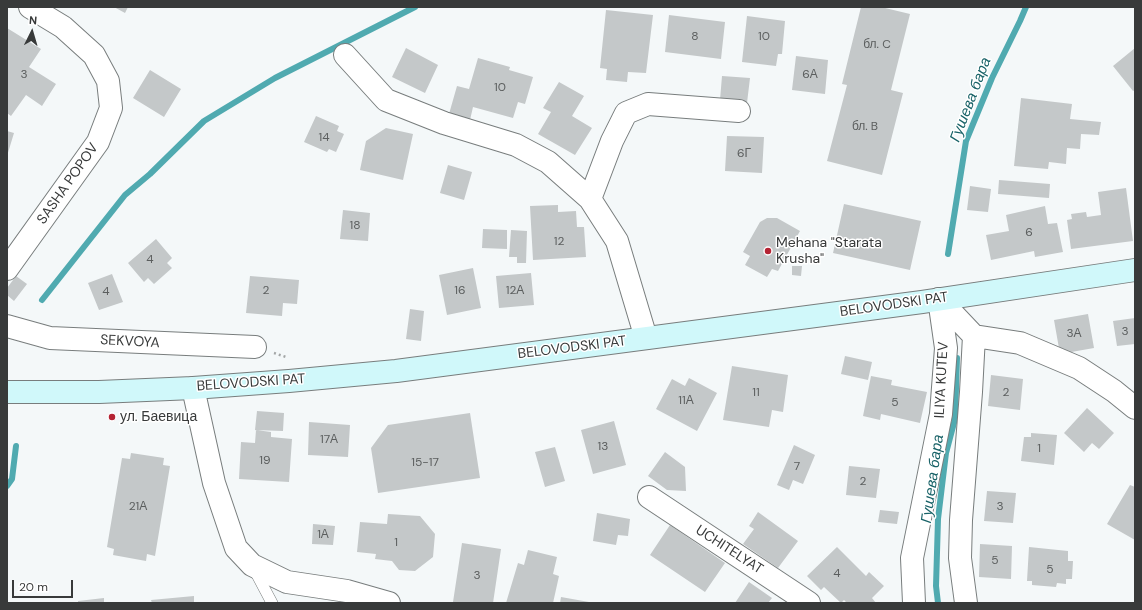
<!DOCTYPE html>
<html>
<head>
<meta charset="utf-8">
<style>
  body { margin:0 }
  #map { position:relative; width:1142px; height:610px; overflow:hidden; background:#f4f8f9; font-family:"DM Sans",sans-serif }
  canvas { display:block }
  .frame { position:absolute; inset:0; border:8px solid #383a3a; pointer-events:none }
  .north { position:absolute; left:12px; top:12px; width:40px; height:40px; -webkit-text-stroke:3px #fff; paint-order:stroke; rotate:5deg; font-size:11px; font-weight:700; line-height:16px; text-align:center; color:#383a3a }
  .north::after { content:''; display:block; margin:auto; width:14px; height:18px; background:#383a3a; clip-path:polygon(50% 0,100% 100%,50% 72%,0 100%) }
  .scale { position:absolute; left:12px; top:580px; width:61px; height:18px; box-sizing:border-box; border:2px solid #383a3a; border-top:0; padding-left:5px; font-size:12px; line-height:14px; white-space:nowrap; color:#383a3a; -webkit-text-stroke:3px #fff; paint-order:stroke }
</style>
</head>
<body>
<div id="map">
<canvas width="1142" height="610"></canvas>
<div class="frame"></div>
<div class="north">N</div>
<div class="scale">20 m</div>
</div>
<script>
const ctx = document.querySelector('canvas').getContext('2d');
ctx.lineJoin = 'round';
function toPath(rows) {
  const path = new Path2D();
  for (const r of rows) {
    path.moveTo(r[0], r[1]);
    for (let i = 2; i < r.length; i += 2) path.lineTo(r[i], r[i + 1]);
  }
  return path;
}
function strokePath(path, color, width, dash) {
  ctx.strokeStyle = color;
  ctx.lineWidth = width;
  ctx.lineCap = dash ? 'butt' : 'round';
  ctx.setLineDash(dash || []);
  ctx.stroke(path);
}
function paint(path, color) {
  ctx.fillStyle = color;
  ctx.fill(path, 'evenodd');
}
function label(font, color, halo, rows, align = 'center') {
  ctx.font = font + ' "DM Sans",sans-serif';
  ctx.lineWidth = 3;
  ctx.setLineDash([]);
  ctx.textBaseline = 'middle';
  ctx.strokeStyle = halo;
  ctx.fillStyle = color;
  for (const [text, x, y, turn = 0] of rows) {
    ctx.save();
    ctx.translate(x, y);
    ctx.rotate((+turn || 0) * Math.PI / 180);
    ctx.textAlign = isNaN(turn) ? turn : align;
    if (halo) ctx.strokeText(text, 0, 0);
    ctx.fillText(text, 0, 0);
    ctx.restore();
  }
}
const stream = toPath([
  [948,254,966,141,992,78,1020,21,1026,7],
  [42,300,125,195,150,174,204,121,275,78,415,7],
  [7,486,12,479,16,446],
  [938,603,936,586,938,519,946,453,955,419,957,358]
]);
const building = toPath([
  [114,7,128,7,125,13],
  [861,7,881,7,910,14,891,90,903,93,882,175,827,161,847,85,842,84],
  [606,10,653,15,646,73,628,72,627,82,606,80,607,69,600,68],
  [669,15,725,22,721,59,665,52],
  [747,16,785,21,782,54,778,54,776,66,742,62],
  [7,28,41,49,29,67,56,84,42,106,26,95,11,116,7,113,7,85,8,84,7,84],
  [406,48,438,65,425,93,392,77],
  [1135,48,1135,90,1133,91,1113,66],
  [796,56,828,60,825,94,792,90],
  [478,58,510,67,509,70,533,77,525,104,518,102,513,118,473,107,470,120,449,114,457,86,469,89],
  [150,70,181,89,164,117,133,98],
  [722,76,750,78,747,103,720,100],
  [559,82,584,96,572,116,592,128,575,155,538,134,551,112,543,108],
  [1021,98,1072,104,1070,119,1101,122,1099,135,1081,134,1080,149,1067,148,1066,164,1049,162,1048,169,1014,166],
  [316,116,339,126,337,131,344,134,336,152,329,149,327,152,304,142],
  [386,128,413,134,403,180,360,170,366,141],
  [7,131,14,133,7,156],
  [727,136,764,137,762,173,725,171],
  [448,165,472,172,464,200,440,193],
  [999,180,1050,184,1049,198,998,194],
  [970,186,991,189,988,212,967,210],
  [1126,188,1133,241,1071,249,1067,220,1072,219,1071,214,1086,212,1087,217,1101,215,1098,192],
  [844,204,921,221,910,270,833,253],
  [558,205,558,212,576,211,577,227,584,227,586,257,533,260,530,206],
  [1045,206,1048,224,1057,223,1063,252,1035,257,1034,251,991,260,986,235,1009,231,1006,215],
  [343,210,370,213,368,241,340,239],
  [767,218,777,218,800,231,778,271,772,269,767,277,745,265,750,256,743,252,760,222],
  [483,229,507,230,507,249,482,248],
  [511,230,527,231,526,263,517,263,517,257,509,257],
  [156,239,172,258,167,263,172,268,154,284,148,278,144,282,128,263],
  [792,266,802,266,801,276,792,275],
  [473,268,481,308,447,315,439,275],
  [531,273,534,305,499,308,496,276],
  [112,274,123,302,99,310,88,283],
  [16,276,27,284,14,301,7,295,7,288],
  [250,276,299,280,297,304,283,303,282,316,246,313],
  [410,309,424,311,421,341,406,339],
  [1088,314,1094,348,1060,354,1054,320],
  [1135,318,1135,344,1117,346,1113,321],
  [845,356,872,362,868,380,841,374],
  [732,366,788,375,783,412,772,410,769,427,723,420],
  [991,375,1023,379,1020,410,988,406],
  [871,376,892,380,891,385,927,392,920,423,881,414,880,420,863,416],
  [689,378,717,393,697,431,656,409,672,379,685,386],
  [1087,408,1114,433,1099,449,1092,443,1084,452,1064,433],
  [257,411,284,413,283,431,255,430],
  [470,413,480,478,378,493,371,448,388,425],
  [614,421,626,465,593,474,581,430],
  [309,422,350,425,348,457,308,455],
  [256,430,271,432,271,437,292,439,289,482,239,479,241,442,255,443],
  [1031,433,1057,435,1054,465,1021,461,1024,437,1031,437],
  [794,445,815,455,803,484,793,480,789,490,777,485],
  [555,447,565,481,545,487,535,452],
  [665,452,685,467,686,491,667,490,648,476],
  [131,453,164,458,163,465,170,466,155,556,147,554,146,561,113,555,114,549,107,547,122,458,130,459],
  [849,466,880,469,876,498,846,495],
  [1130,485,1135,487,1135,540,1107,524],
  [987,491,1016,493,1013,523,984,521],
  [880,510,899,512,897,524,878,522],
  [758,512,798,541,778,568,743,544,754,529,749,526],
  [597,513,630,519,628,536,618,535,616,545,593,541],
  [388,514,420,516,435,534,433,557,415,571,399,570,392,561,375,559,376,554,357,552,360,522,387,524],
  [313,524,335,526,333,545,312,544],
  [670,525,725,563,705,592,650,555],
  [462,543,501,549,493,603,453,602],
  [980,544,1012,546,1011,579,979,577],
  [837,547,866,576,869,572,884,586,872,598,876,603,847,603,844,600,841,603,824,587,821,590,807,576],
  [1029,547,1068,551,1068,561,1073,561,1072,579,1066,579,1066,584,1057,583,1056,587,1032,585,1032,581,1027,581],
  [528,550,557,557,553,574,559,576,553,603,506,603,518,563,524,565],
  [749,582,772,598,768,603,735,603],
  [194,596,194,603,152,603,151,600],
  [561,597,589,602,589,603,560,603],
  [104,598,104,603,78,603,78,601]
]);
const path = toPath([
  [274,353,286,357,287,359]
]);
const lane = toPath([
  [254,569,272,603]
]);
const street = toPath([
  [345,55,386,100,444,123,516,145,548,162,590,199,617,241,646,338],
  [590,199,612,141,626,113,648,104,739,111],
  [7,269,98,142,111,108,108,81,94,55,63,27,30,7],
  [939,299,974,336,1020,343,1079,368,1114,391,1135,408],
  [7,326,50,338,255,347],
  [193,388,214,483,236,548,252,565,287,582,347,591,389,603],
  [649,497,809,603],
  [914,603,912,558,941,414,946,348,939,299],
  [966,603,960,558,961,520,971,392,974,336]
]);
const secondary = toPath([
  [7,392,99,392,193,388,289,381,396,371,922,302,1135,270]
]);
const markers = [
  [768,251,4,"#b52333"],
  [112,417,4,"#b52333"]
];
const numberNames = [
  ["8",695,37],
  ["10",764,37],
  ["бл. C",877,45],
  ["3",24,75],
  ["6А",810,75],
  ["10",500,88],
  ["бл. B",865,127],
  ["14",324,138],
  ["6Г",744,154],
  ["18",355,226],
  ["6",1029,233],
  ["12",559,242],
  ["4",150,260],
  ["2",266,291],
  ["16",460,291],
  ["12А",515,291],
  ["4",106,292],
  ["3",1125,332],
  ["3А",1074,334],
  ["11",756,393],
  ["2",1006,393],
  ["11А",686,401],
  ["5",895,403],
  ["17А",329,440],
  ["13",603,447],
  ["1",1039,449],
  ["19",265,461],
  ["15-17",425,463],
  ["7",797,467],
  ["2",863,482],
  ["21А",138,507],
  ["3",1000,507],
  ["1А",323,535],
  ["1",396,543],
  ["5",995,561],
  ["5",1050,570],
  ["4",837,574],
  ["3",477,576]
];
const streetNames = [
  ["SASHA POPOV",68,184,-55],
  ["BELOVODSKI PAT",894,305,-8],
  ["SEKVOYA",130,342,3],
  ["BELOVODSKI PAT",572,348,-7],
  ["ILIYA KUTEV",942,380,-87],
  ["BELOVODSKI PAT",251,383,-4],
  ["UCHITELYAT",729,550,33]
];
const poiNames = [
  ["Mehana \"Starata",776,243],
  ["Krusha\"",776,259],
  ["ул. Баевица",120,417]
];
const waterNames = [
  ["Гушева бара",971,100,-69],
  ["Гушева бара",933,479,-82]
];
strokePath(stream, '#50aab0', 6);
paint(building, '#c4c8c9');
strokePath(lane, '#787d7d', 12);
strokePath(street, '#787d7d', 24);
strokePath(secondary, '#787d7d', 24);
strokePath(path, '#a3a6a6', 2.5, [2, 3]);
strokePath(lane, '#fff', 11);
strokePath(street, '#fff', 22);
strokePath(secondary, '#d0f8fa', 22);
for (const [x, y, r, color] of markers) {
  const dot = new Path2D();
  dot.arc(x, y, r, 0, 2 * Math.PI);
  ctx.fillStyle = color;
  ctx.fill(dot);
  strokePath(dot, '#fff', 1.5);
}
label('12px', '#5b5e5e', null, numberNames);
label('14px', '#383a3a', '#fff', streetNames);
label('14px', '#383a3a', '#fff', poiNames, 'left');
label('italic 15px', '#186267', '#fff', waterNames);
</script>
</body>
</html>
